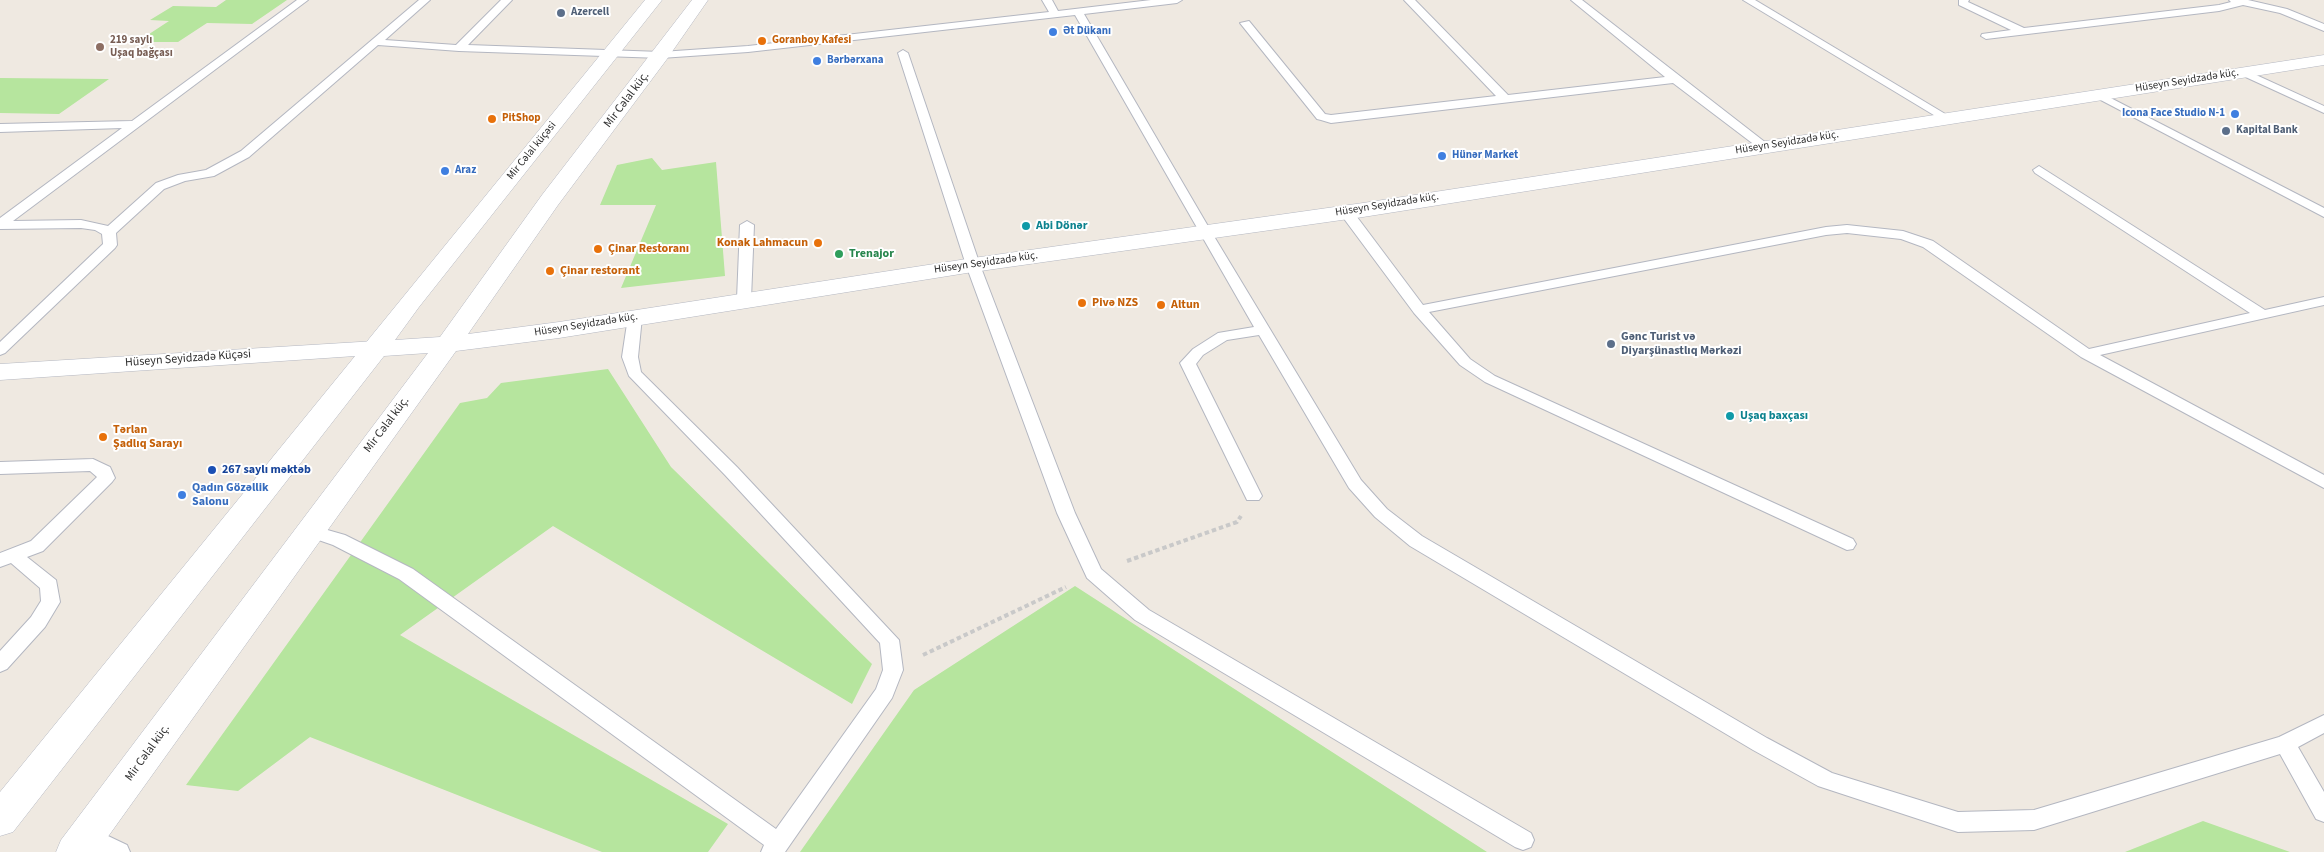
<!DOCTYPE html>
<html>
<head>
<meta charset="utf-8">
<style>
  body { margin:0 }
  canvas { display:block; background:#efe9e1 }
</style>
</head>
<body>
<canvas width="2324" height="852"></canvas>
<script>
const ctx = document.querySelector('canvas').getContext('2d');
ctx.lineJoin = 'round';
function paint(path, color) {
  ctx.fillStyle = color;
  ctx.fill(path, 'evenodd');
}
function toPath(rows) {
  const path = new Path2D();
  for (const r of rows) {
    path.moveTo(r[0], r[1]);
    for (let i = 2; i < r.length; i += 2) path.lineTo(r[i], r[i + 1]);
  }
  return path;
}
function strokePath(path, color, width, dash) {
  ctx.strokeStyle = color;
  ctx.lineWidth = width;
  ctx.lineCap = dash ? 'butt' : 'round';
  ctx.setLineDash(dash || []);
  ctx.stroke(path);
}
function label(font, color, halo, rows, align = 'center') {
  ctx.font = font + ' "Source Sans 3",sans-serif';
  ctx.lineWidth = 4;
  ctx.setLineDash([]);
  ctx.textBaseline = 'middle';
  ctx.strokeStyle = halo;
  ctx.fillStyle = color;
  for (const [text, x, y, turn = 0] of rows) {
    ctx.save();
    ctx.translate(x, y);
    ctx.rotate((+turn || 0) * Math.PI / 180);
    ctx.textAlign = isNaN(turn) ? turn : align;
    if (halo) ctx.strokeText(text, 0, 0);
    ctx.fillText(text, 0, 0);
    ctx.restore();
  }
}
const green = toPath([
  [226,0,287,0,252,24,207,23,178,42,137,42,169,21,150,20,173,6,216,7],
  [0,78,109,79,59,114,0,113],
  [652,158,662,170,716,162,725,276,621,288,656,205,600,205,617,165],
  [608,369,671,467,872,664,852,704,553,526,400,635,728,824,708,852,602,852,310,737,238,791,186,785,460,403,487,398,501,383],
  [1075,586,1487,852,800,852,914,690],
  [2203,821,2290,852,2125,852]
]);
const path = toPath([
  [1127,561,1237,522,1241,516],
  [923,655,1066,587]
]);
const lane = toPath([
  [297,0,308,0,13,221,81,220,108,226,156,183,178,175,206,170,241,151,419,0,430,0,385,40,456,45,501,0,512,0,468,45,661,52,748,46,1049,12,1042,0,1052,0,1058,11,1151,0,1182,0,1177,3,1084,14,1212,233,1361,480,1387,509,1422,536,1767,738,1832,773,1958,812,2034,810,2279,737,2324,715,2324,733,2298,747,2324,792,2324,822,2316,819,2280,754,2034,830,1958,832,1818,786,1753,750,1410,546,1375,517,1349,488,1259,335,1227,340,1203,355,1196,364,1262,496,1259,500,1247,500,1180,363,1193,349,1218,333,1254,327,1075,15,748,52,661,58,459,51,378,45,249,157,214,176,185,181,164,189,116,233,117,245,115,248,5,353,0,355,0,342,103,244,102,234,95,230,81,228,0,229,0,218,122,128,0,132,0,124,132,121,297,0],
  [1404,0,1415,0,1508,95,1665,77,1571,0,1582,0,1770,146,1768,149,1760,149,1673,83,1331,123,1321,120,1317,119,1240,23,1249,21,1325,114,1331,115,1496,96,1404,0],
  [1743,0,1755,0,1952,118,1946,121,1942,120,1743,0],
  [1959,0,1969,0,1968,2,2024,28,2219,5,2231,2,2229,0,2248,0,2287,9,2324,24,2324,31,2280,13,2243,5,2219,11,1986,39,1981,36,1982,34,2011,30,1959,5,1959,0],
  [903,50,908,53,980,265,1075,513,1101,569,1149,610,1531,833,1534,840,1531,847,1523,850,1515,847,1135,620,1087,578,1057,513,966,265,898,53,903,50],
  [2243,69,2324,106,2324,113,2239,74,2239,70,2243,69],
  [2099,92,2324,208,2324,217,2095,97,2095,93,2099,92],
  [2039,166,2265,310,2324,297,2324,305,2100,355,2324,475,2324,488,2081,357,1923,247,1901,239,1847,233,1826,235,1429,312,1470,359,1495,376,1853,539,1856,544,1853,549,1847,550,1485,382,1460,365,1414,313,1339,212,1341,209,1351,209,1423,305,1826,227,1847,225,1903,231,1933,241,2089,349,2250,313,2035,173,2033,170,2039,166],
  [747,221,754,225,751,299,744,303,737,299,740,225,747,221],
  [635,313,642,317,638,357,641,372,737,467,899,640,903,670,892,698,785,852,761,852,764,845,399,579,333,545,304,535,301,531,304,527,310,525,345,535,413,569,776,829,876,689,883,670,880,643,725,475,629,376,622,357,628,317,635,313],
  [93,459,110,467,115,478,112,482,43,551,27,557,56,580,60,602,45,627,7,669,0,672,0,651,31,617,41,601,40,588,11,563,0,567,0,553,31,541,97,477,90,471,0,474,0,462,93,459],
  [87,826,127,845,130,852,97,852,79,843,76,836,79,829,87,826]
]);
const street = toPath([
  [376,341,385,344,389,349,385,354,0,380,0,364,376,341]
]);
const secondary = toPath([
  [645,0,662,0,419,307,395,340,440,337,542,195,692,0,708,0,667,59,558,205,468,334,559,322,973,258,1363,203,2324,55,2324,65,1363,217,973,272,559,338,456,351,97,852,56,852,61,840,428,353,384,356,13,832,0,836,0,792,645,0]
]);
const markers = [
  [561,13,5,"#5c6f8a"],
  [1053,32,5,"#3f7fe0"],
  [762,41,5,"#e8710a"],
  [100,47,5,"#8d6e63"],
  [817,61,5,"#3f7fe0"],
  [2235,114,5,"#3f7fe0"],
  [492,119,5,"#e8710a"],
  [2226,131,5,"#5c6f8a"],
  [1442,156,5,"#3f7fe0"],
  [445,171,5,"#3f7fe0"],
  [1026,226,5,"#0f9aa8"],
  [818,243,5,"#e8710a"],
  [598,249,5,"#e8710a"],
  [839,254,5,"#2e9e5b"],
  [550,271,5,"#e8710a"],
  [1082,303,5,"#e8710a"],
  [1161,305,5,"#e8710a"],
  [1611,344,5,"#5c6f8a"],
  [1730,416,5,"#0f9aa8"],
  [103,437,5,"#e8710a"],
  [212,470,5,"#1a4fb4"],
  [182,495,5,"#3f7fe0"]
];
const farServicenames = [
  ["Azercell",571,13],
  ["Kapital Bank",2236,131]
];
const farShopnames = [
  ["Ət Dükanı",1063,32],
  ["Bərbərxana",827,61],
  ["Icona Face Studio N-1",2225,114,"right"],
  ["Hünər Market",1452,156],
  ["Araz",455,171]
];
const farEducationnames = [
  ["219 saylı",110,41],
  ["Uşaq bağçası",110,54]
];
const farFoodnames = [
  ["Goranboy Kafesi",772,41],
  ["PitShop",502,119]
];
const farStreetnames = [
  ["Hüseyn Seyidzadə küç.",2187,81,-9],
  ["Hüseyn Seyidzadə küç.",1787,143,-9],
  ["Mir Cəlal küçəsi",532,151,-51],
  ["Hüseyn Seyidzadə küç.",1387,205,-9],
  ["Hüseyn Seyidzadə küç.",986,263,-8],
  ["Hüseyn Seyidzadə küç.",586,325,-9]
];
const streetNames = [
  ["Mir Cəlal küç.",627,100,-53],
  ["Hüseyn Seyidzadə Küçəsi",188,359,-4],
  ["Mir Cəlal küç.",387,425,-53],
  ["Mir Cəlal küç.",148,753,-54]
];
const cultureNames = [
  ["Abi Dönər",1036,226],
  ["Uşaq baxçası",1740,416]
];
const foodNames = [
  ["Konak Lahmacun",808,243,"right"],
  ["Çinar Restoranı",608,249],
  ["Çinar restorant",560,271],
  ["Pivə NZS",1092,303],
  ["Altun",1171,305],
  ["Tərlan",113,430],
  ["Şadlıq Sarayı",113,444]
];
const leisureNames = [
  ["Trenajor",849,254]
];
const serviceNames = [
  ["Gənc Turist və",1621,337],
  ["Diyarşünastlıq Mərkəzi",1621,351]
];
const transitNames = [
  ["267 saylı məktəb",222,470]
];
const shopNames = [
  ["Qadın Gözəllik",192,488],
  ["Salonu",192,502]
];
paint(green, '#b6e59e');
strokePath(lane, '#b4b7c1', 2);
strokePath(street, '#b4b7c1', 1);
strokePath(secondary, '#b4b7c1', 1);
strokePath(path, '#c9c9c9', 4, [4.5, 3]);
paint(lane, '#fff');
paint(street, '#fff');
paint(secondary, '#fff');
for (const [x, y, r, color] of markers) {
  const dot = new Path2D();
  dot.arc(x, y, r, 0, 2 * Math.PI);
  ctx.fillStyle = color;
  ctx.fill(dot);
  strokePath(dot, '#fff', 2);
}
label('bold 11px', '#4e5e75', '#fff', farServicenames, 'left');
label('bold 11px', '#366cbe', '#fff', farShopnames, 'left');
label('bold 11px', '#785e54', '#fff', farEducationnames, 'left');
label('bold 11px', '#c56008', '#fff', farFoodnames, 'left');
label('11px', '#2e2e2e', '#fff', farStreetnames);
label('12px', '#2e2e2e', '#fff', streetNames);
label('bold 12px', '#0d838f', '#fff', cultureNames, 'left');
label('bold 12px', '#c56008', '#fff', foodNames, 'left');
label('bold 12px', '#27864d', '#fff', leisureNames, 'left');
label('bold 12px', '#4e5e75', '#fff', serviceNames, 'left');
label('bold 12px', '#164399', '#fff', transitNames, 'left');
label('bold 12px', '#366cbe', '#fff', shopNames, 'left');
</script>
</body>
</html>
